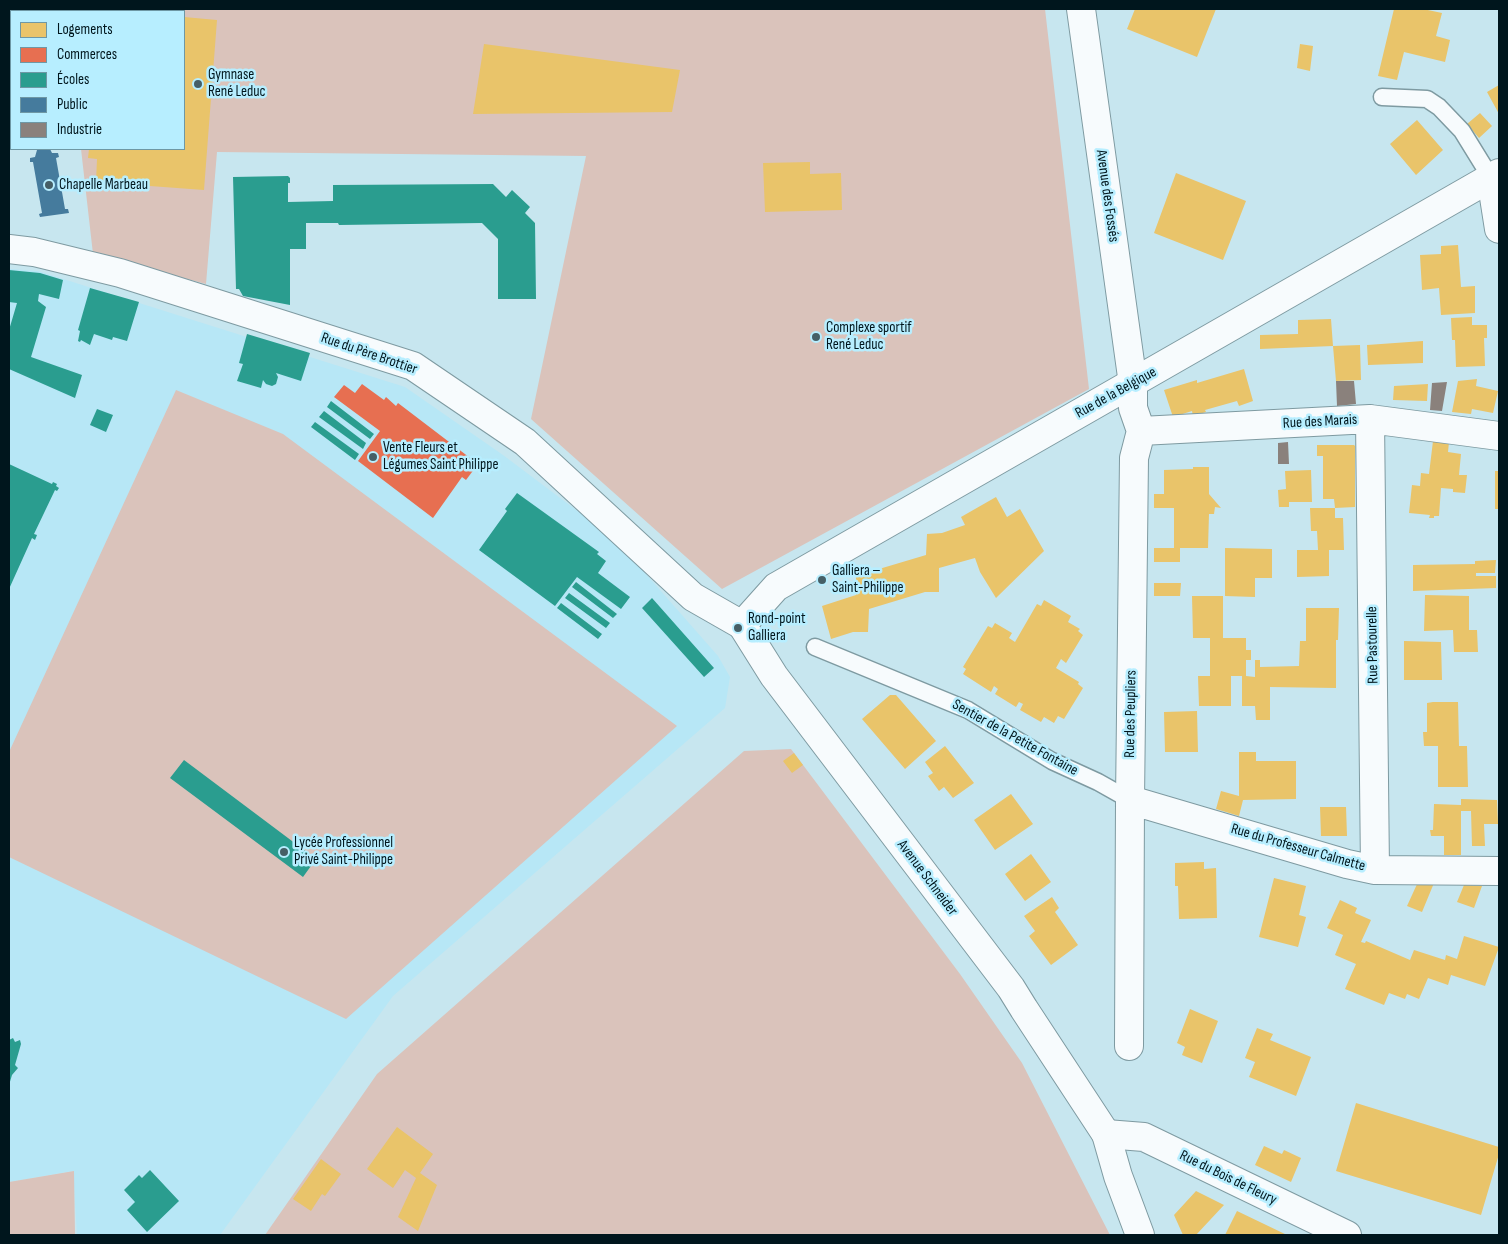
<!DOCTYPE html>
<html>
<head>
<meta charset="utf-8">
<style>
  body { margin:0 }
  #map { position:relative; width:1508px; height:1244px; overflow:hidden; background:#c7e6ef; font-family:"Sofia Sans Condensed",sans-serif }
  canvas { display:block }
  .frame { position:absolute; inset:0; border:10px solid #00161d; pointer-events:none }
  .legend { position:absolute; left:10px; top:10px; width:175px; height:140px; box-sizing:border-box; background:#b7eeff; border:1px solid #6e98a5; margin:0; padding:6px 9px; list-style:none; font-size:15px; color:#00161d }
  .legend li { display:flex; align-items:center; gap:10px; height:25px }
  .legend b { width:25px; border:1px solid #6e98a5 }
</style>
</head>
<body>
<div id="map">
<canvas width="1508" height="1244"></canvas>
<div class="frame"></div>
<ul class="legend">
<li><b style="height:14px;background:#e9c46a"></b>Logements</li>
<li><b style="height:14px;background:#e76f51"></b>Commerces</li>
<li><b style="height:14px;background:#2a9d8f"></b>Écoles</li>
<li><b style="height:14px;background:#457b9d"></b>Public</li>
<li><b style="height:14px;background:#8a817c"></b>Industrie</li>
</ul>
</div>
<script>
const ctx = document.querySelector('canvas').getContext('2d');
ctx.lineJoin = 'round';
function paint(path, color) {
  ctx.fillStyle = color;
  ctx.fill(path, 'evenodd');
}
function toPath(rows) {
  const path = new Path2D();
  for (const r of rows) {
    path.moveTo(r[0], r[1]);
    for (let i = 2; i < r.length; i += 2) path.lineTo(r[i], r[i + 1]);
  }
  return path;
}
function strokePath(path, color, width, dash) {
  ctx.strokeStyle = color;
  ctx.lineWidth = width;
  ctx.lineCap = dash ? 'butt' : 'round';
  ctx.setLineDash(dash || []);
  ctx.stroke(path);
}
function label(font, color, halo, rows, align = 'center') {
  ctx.font = font + ' "Sofia Sans Condensed",sans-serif';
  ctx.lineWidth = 5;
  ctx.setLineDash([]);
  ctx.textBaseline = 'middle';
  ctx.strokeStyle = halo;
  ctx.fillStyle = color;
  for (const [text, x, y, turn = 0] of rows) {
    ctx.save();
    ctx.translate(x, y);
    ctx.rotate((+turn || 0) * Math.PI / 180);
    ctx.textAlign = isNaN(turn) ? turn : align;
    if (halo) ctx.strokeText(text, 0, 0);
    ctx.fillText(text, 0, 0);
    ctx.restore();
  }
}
const built = toPath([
  [9,269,38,271,405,387,503,455,616,540,718,656,730,677,725,708,393,996,220,1235,77,1235,73,1171,9,1182]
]);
const green = toPath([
  [64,9,1045,9,1089,389,722,589,531,419,586,156,217,152,206,284,93,254,81,149,184,149,184,11,64,11],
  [176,390,283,434,677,726,346,1019,9,857,9,752],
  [791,749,960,974,1022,1063,1110,1235,265,1235,377,1074,744,751],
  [74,1171,75,1235,9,1235,9,1182]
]);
const homes = toPath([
  [9,9,42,10,42,11,11,11,11,59,9,59],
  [1135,9,1216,9,1197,57,1127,29],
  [1394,9,1423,9,1442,13,1436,36,1450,40,1445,62,1404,52,1397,80,1378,76],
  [184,17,217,20,204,190,96,182,97,159,88,158,89,149,184,149],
  [484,44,680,70,672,112,473,114],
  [1300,44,1313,46,1310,71,1297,68],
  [1499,85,1499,114,1487,92],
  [1480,113,1492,126,1479,138,1467,124],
  [1417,120,1443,150,1416,175,1390,144],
  [810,162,810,174,841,173,842,210,765,212,763,163],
  [1176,173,1246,201,1223,260,1154,233],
  [1458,245,1461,287,1475,286,1475,313,1441,315,1439,288,1422,290,1420,255,1441,254,1441,246],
  [1472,317,1472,325,1487,325,1487,338,1484,338,1485,366,1456,367,1455,340,1452,340,1451,318],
  [1331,319,1333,346,1260,349,1260,335,1298,334,1298,320],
  [1423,341,1423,363,1368,365,1367,345],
  [1360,345,1361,380,1336,381,1333,346],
  [1244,369,1253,401,1239,406,1237,401,1205,410,1206,412,1193,416,1192,411,1173,417,1164,390,1197,380,1197,383],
  [1477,379,1476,386,1498,391,1493,413,1472,409,1471,414,1452,412,1458,381],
  [1428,384,1427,401,1393,400,1394,386],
  [1433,441,1449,442,1448,452,1461,454,1459,475,1467,475,1465,493,1453,492,1453,489,1441,488,1439,516,1434,516,1434,518,1429,518,1430,515,1409,513,1412,485,1420,486,1421,473,1429,474],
  [1317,445,1354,445,1355,446,1355,507,1335,508,1335,518,1343,518,1344,550,1329,550,1329,576,1297,577,1297,550,1318,550,1317,531,1311,531,1310,508,1335,508,1334,499,1323,499,1323,456,1317,456],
  [1193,467,1209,467,1209,494,1221,508,1215,507,1214,514,1209,514,1208,548,1180,548,1180,562,1154,562,1154,548,1174,548,1174,508,1154,508,1154,494,1164,494,1164,470,1193,469],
  [1311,470,1312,502,1289,502,1289,507,1279,507,1278,490,1286,489,1285,471],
  [1495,471,1499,471,1499,509,1495,509],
  [996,497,1007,517,1020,509,1044,551,996,598,980,572,975,558,939,568,939,592,925,592,869,609,868,632,853,632,831,639,822,606,856,595,856,572,869,572,926,555,927,534,942,533,965,525,961,517],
  [1225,548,1272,549,1272,578,1255,578,1255,597,1225,596],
  [1496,560,1495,573,1476,573,1476,576,1496,576,1496,588,1413,591,1413,565,1475,564,1475,561],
  [1154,583,1181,583,1180,596,1154,596],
  [1425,595,1469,596,1469,630,1477,630,1478,652,1454,652,1453,630,1424,631],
  [1192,596,1223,596,1223,638,1246,638,1246,650,1251,650,1251,660,1246,660,1246,676,1255,677,1255,660,1260,660,1260,667,1299,666,1300,641,1306,641,1306,608,1339,608,1338,640,1336,640,1336,688,1270,687,1270,720,1256,720,1255,706,1242,706,1242,676,1231,676,1231,706,1199,706,1198,676,1210,676,1210,638,1193,638],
  [1044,600,1071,616,1068,622,1080,629,1078,631,1083,635,1066,663,1061,659,1056,668,1079,682,1078,684,1083,688,1064,719,1058,716,1054,723,1044,717,1041,722,1020,710,1023,704,1019,702,1016,707,995,694,998,689,994,686,991,692,963,674,966,669,963,667,988,626,992,628,995,623,1012,633,1009,638,1015,642,1037,604,1041,606],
  [1404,641,1441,642,1442,680,1404,680],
  [890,695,896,695,936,741,905,769,862,719],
  [1433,702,1458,702,1459,746,1467,746,1468,787,1438,787,1438,746,1424,746,1423,732,1427,732,1427,703],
  [1197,711,1198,752,1165,752,1164,712],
  [945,746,974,783,953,798,944,787,939,791,928,776,933,773,925,762],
  [1239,752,1256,752,1256,761,1296,761,1296,799,1243,800,1239,816,1216,809,1221,791,1239,796],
  [794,753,803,765,792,773,783,761],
  [1011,794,1033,824,995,850,974,820],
  [1461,799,1497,800,1498,824,1484,824,1485,846,1472,846,1471,811,1461,811,1461,855,1444,855,1444,836,1431,836,1430,830,1433,830,1434,804,1461,805],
  [1320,807,1346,807,1347,836,1321,836],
  [1031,854,1051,882,1025,901,1005,874],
  [1204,862,1204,869,1216,868,1217,918,1179,919,1178,886,1175,886,1175,863],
  [1274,878,1306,886,1299,915,1306,917,1298,947,1259,937],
  [1418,882,1434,883,1422,912,1407,906],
  [1464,885,1482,886,1474,908,1457,902],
  [1052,897,1059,908,1055,912,1078,945,1051,965,1029,936,1035,931,1024,916],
  [1340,900,1357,908,1355,913,1371,920,1361,942,1365,943,1366,941,1410,960,1414,950,1445,960,1446,955,1457,959,1464,936,1499,947,1485,986,1451,975,1448,985,1428,978,1419,999,1407,994,1405,999,1389,993,1384,1005,1345,989,1356,964,1335,955,1343,935,1327,928],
  [1190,1009,1218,1021,1202,1063,1182,1055,1185,1047,1177,1043],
  [1257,1028,1273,1034,1270,1040,1311,1057,1296,1096,1249,1077,1255,1062,1245,1058],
  [1356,1103,1499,1147,1499,1154,1481,1215,1336,1171],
  [397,1127,433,1154,420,1173,437,1185,418,1231,398,1217,416,1178,405,1170,393,1188,367,1169],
  [1264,1146,1282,1154,1284,1150,1301,1158,1291,1182,1255,1165],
  [321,1159,341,1174,325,1196,322,1194,311,1211,293,1199],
  [1196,1191,1224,1205,1196,1235,1183,1235,1174,1215],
  [1237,1211,1287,1235,1225,1235]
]);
const shops = toPath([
  [362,384,384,400,386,397,396,406,398,403,478,464,466,480,462,477,433,518,358,461,380,431,334,397,344,385,355,393]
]);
const schools = toPath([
  [288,176,290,178,290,183,288,183,288,202,333,201,333,185,493,184,506,197,512,190,530,207,525,213,535,223,536,299,498,299,498,239,482,223,339,225,338,223,306,223,306,249,290,249,290,305,243,296,239,289,236,289,233,177],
  [9,270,40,273,63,280,59,299,39,294,38,301,46,307,31,357,82,375,75,398,9,369,9,330,17,303,9,302],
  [90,288,139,302,127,341,113,337,112,340,94,334,90,345,81,340,80,342,78,341,80,331,78,330],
  [247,334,310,353,301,381,276,373,278,377,276,384,272,386,266,384,263,380,261,388,237,381,243,364,239,363],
  [331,401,374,434,370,439,327,407],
  [97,409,113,415,106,432,90,425],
  [324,411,366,443,363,449,319,417],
  [315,422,359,454,355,460,311,427],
  [9,464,52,484,53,482,57,484,56,486,59,488,57,491,55,490,34,534,37,535,35,540,32,538,9,589],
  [517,493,599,552,597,554,606,561,598,573,630,597,621,609,577,577,555,606,479,550,507,511,505,509],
  [576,582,617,614,613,618,572,587],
  [569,593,610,623,606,628,565,598],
  [652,598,714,668,704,677,642,608],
  [561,603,602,634,598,639,557,608],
  [184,760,316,859,303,877,170,778],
  [13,1038,15,1042,20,1040,21,1044,15,1065,18,1068,12,1075,9,1085,9,1040],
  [150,1170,179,1201,147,1232,127,1210,135,1202,124,1190,139,1175,142,1178]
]);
const public = toPath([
  [33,149,50,149,52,153,58,153,59,157,56,158,65,209,68,209,69,213,40,217,39,214,42,213,33,162,30,162,30,158,35,157,37,150]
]);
const industry = toPath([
  [1336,381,1354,381,1356,404,1337,406],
  [1447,382,1442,411,1430,410,1432,383],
  [1288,442,1289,464,1278,464,1278,443]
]);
const service = toPath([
  [1382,97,1427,99,1439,107,1462,131,1491,178],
  [815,647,968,710,1052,761,1098,782,1130,800]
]);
const minor = toPath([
  [1081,9,1133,384,1133,408,1141,431,1134,458,1130,800,1129,1046],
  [1491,178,1499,229],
  [9,249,34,252,120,273,413,366,525,442,693,597,742,625],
  [1370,419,1375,870],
  [1141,431,1370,419,1499,436],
  [1130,800,1347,864,1375,870,1499,871],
  [1106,1134,1144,1137,1347,1235]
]);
const tertiary = toPath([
  [1140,1235,1118,1176,1106,1134,1024,1009,1011,988,774,676,742,625,776,587,1499,173]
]);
const markers = [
  [198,84,5,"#465f66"],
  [49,185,5,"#465f66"],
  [816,337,5,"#465f66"],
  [373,457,5,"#465f66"],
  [822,580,5,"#465f66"],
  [738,628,5,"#465f66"],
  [284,852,5,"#465f66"]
];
const poiNames = [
  ["Gymnase",208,75],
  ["René Leduc",208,92],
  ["Chapelle Marbeau",59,185],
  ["Complexe sportif",826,328],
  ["René Leduc",826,345],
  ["Vente Fleurs et",383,448],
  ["Légumes Saint Philippe",383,465],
  ["Galliera –",832,571],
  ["Saint-Philippe",832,588],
  ["Rond-point",748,619],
  ["Galliera",748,636],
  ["Lycée Professionnel",294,843],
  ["Privé Saint-Philippe",294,860]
];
const streetNames = [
  ["Avenue des Fossés",1107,196,82],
  ["Rue du Père Brottier",369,354,19],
  ["Rue de la Belgique",1116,393,-29],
  ["Rue des Marais",1320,422,-3],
  ["Rue Pastourelle",1373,645,-91],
  ["Rue des Peupliers",1131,714,-89],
  ["Sentier de la Petite Fontaine",1015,738,29],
  ["Rue du Professeur Calmette",1298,848,16],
  ["Avenue Schneider",927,878,53],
  ["Rue du Bois de Fleury",1228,1178,26]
];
paint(built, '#b7e7f6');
paint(green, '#dac3bb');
paint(homes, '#e9c46a');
paint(shops, '#e76f51');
paint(schools, '#2a9d8f');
paint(public, '#457b9d');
paint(industry, '#8a817c');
strokePath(service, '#7e9aa1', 19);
strokePath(minor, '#7e9aa1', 30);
strokePath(tertiary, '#7e9aa1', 30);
strokePath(service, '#f7fbfd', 16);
strokePath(minor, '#f7fbfd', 28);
strokePath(tertiary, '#f7fbfd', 28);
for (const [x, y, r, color] of markers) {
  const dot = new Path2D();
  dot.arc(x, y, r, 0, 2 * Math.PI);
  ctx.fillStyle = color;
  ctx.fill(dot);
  strokePath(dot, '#b7eeff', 2);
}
label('15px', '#00161d', '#b7eeff', poiNames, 'left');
label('15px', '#00161d', '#b7eeff', streetNames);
</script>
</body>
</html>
